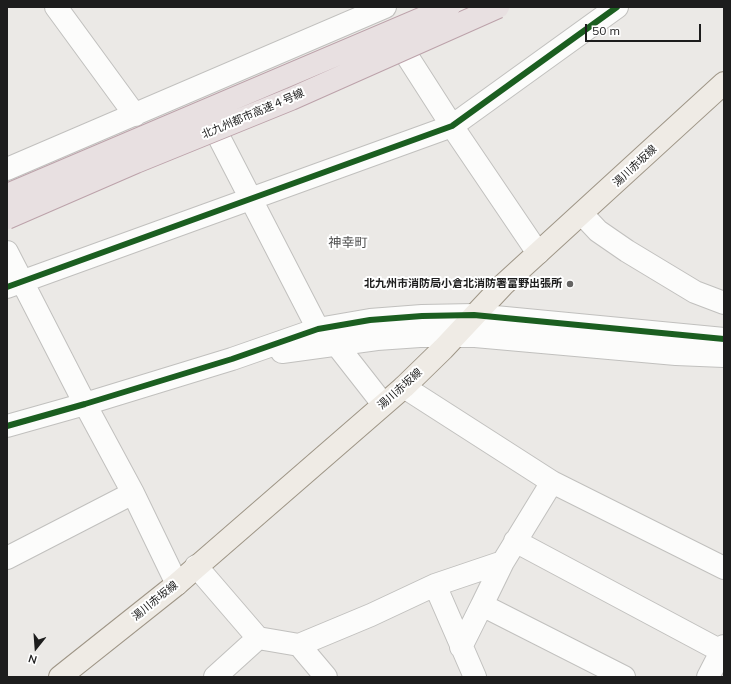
<!DOCTYPE html>
<html>
<head>
<meta charset="utf-8">
<style>
  body { margin:0 }
  #map { position:relative; width:731px; height:684px; overflow:hidden; background:#ebe9e6; font-family:Mulish,sans-serif }
  canvas { display:block }
  .frame { position:absolute; inset:0; border:8px solid #1d1d1d; pointer-events:none }
  .north { position:absolute; left:16px; top:628px; width:40px; height:40px; -webkit-text-stroke:3px #fff; paint-order:stroke; rotate:197deg; font-size:11px; font-weight:700; line-height:16px; text-align:center; color:#1d1d1d }
  .north::after { content:''; display:block; margin:auto; width:14px; height:18px; background:#1d1d1d; clip-path:polygon(50% 0,100% 100%,50% 72%,0 100%) }
  .scale { position:absolute; left:585px; top:24px; width:116px; height:18px; box-sizing:border-box; border:2px solid #1d1d1d; border-top:0; padding-left:5px; font-size:12px; line-height:14px; white-space:nowrap; color:#1d1d1d; -webkit-text-stroke:3px #fff; paint-order:stroke }
</style>
</head>
<body>
<div id="map">
<canvas width="731" height="684"></canvas>
<div class="frame"></div>
<div class="north">N</div>
<div class="scale">50 m</div>
</div>
<script>
const ctx = document.querySelector('canvas').getContext('2d');
ctx.lineJoin = 'round';
function toPath(rows) {
  const path = new Path2D();
  for (const r of rows) {
    path.moveTo(r[0], r[1]);
    for (let i = 2; i < r.length; i += 2) path.lineTo(r[i], r[i + 1]);
  }
  return path;
}
function strokePath(path, color, width, dash) {
  ctx.strokeStyle = color;
  ctx.lineWidth = width;
  ctx.lineCap = dash ? 'butt' : 'round';
  ctx.setLineDash(dash || []);
  ctx.stroke(path);
}
function label(font, color, halo, rows, align = 'center') {
  ctx.font = font + ' Mulish,"Noto Sans JP",sans-serif';
  ctx.lineWidth = 4;
  ctx.setLineDash([]);
  ctx.textBaseline = 'middle';
  ctx.strokeStyle = halo;
  ctx.fillStyle = color;
  for (const [text, x, y, turn = 0] of rows) {
    ctx.save();
    ctx.translate(x, y);
    ctx.rotate((+turn || 0) * Math.PI / 180);
    ctx.textAlign = isNaN(turn) ? turn : align;
    if (halo) ctx.strokeText(text, 0, 0);
    ctx.fillText(text, 0, 0);
    ctx.restore();
  }
}
const minor = toPath([
  [56,7,135,115],
  [393,34,452,126,538,253],
  [207,114,318,329],
  [7,169,385,7],
  [582,214,598,231,627,251,695,292,724,303],
  [7,252,85,404,133,493,177,584],
  [7,287,452,126,617,7],
  [336,344,383,404],
  [282,352,377,339,420,336,475,336,676,354,724,356],
  [404,387,552,482,724,568],
  [7,426,85,404,232,359,318,329,370,320,422,316,474,315,724,339],
  [515,541,721,651],
  [7,558,133,493],
  [196,566,258,638,299,645,371,615,435,585,503,562,552,482],
  [435,585,475,677],
  [482,605,503,562],
  [299,645,326,677],
  [461,647,482,605,624,677],
  [215,677,258,638],
  [708,677,724,646]
]);
const major = toPath([
  [60,677,177,584,404,387,443,349,503,285,724,83]
]);
const highwayBridge = toPath([
  [7,195,449,7],
  [7,218,136,162,291,99,498,7]
]);
const cycleway = toPath([
  [7,287,452,126,617,7],
  [7,426,85,404,232,359,318,329,370,320,422,316,474,315,724,339]
]);
const markers = [
  [570,284,4,"#656463"]
];
const streetNames = [
  ["北九州都市高速４号線",253,114,-23],
  ["湯川赤坂線",635,166,-43],
  ["湯川赤坂線",400,389,-42],
  ["湯川赤坂線",155,601,-39]
];
const poiNames = [
  ["北九州市消防局小倉北消防署富野出張所",562,284]
];
const quarterNames = [
  ["神幸町",348,243]
];
strokePath(minor, '#c1c0be', 24);
strokePath(major, '#9e9586', 24);
strokePath(minor, '#fcfcfb', 22);
strokePath(major, '#efebe5', 22);
strokePath(highwayBridge, '#bca2aa', 24, []);
strokePath(highwayBridge, '#e8e0e1', 22);
strokePath(cycleway, '#1b5e20', 6);
for (const [x, y, r, color] of markers) {
  const dot = new Path2D();
  dot.arc(x, y, r, 0, 2 * Math.PI);
  ctx.fillStyle = color;
  ctx.fill(dot);
  strokePath(dot, '#fff', 1.5);
}
label('11px', '#1d1d1d', '#fff', streetNames);
label('bold 11px', '#1d1d1d', '#fff', poiNames, 'right');
label('13px', '#505050', '#fff', quarterNames);
</script>
</body>
</html>
